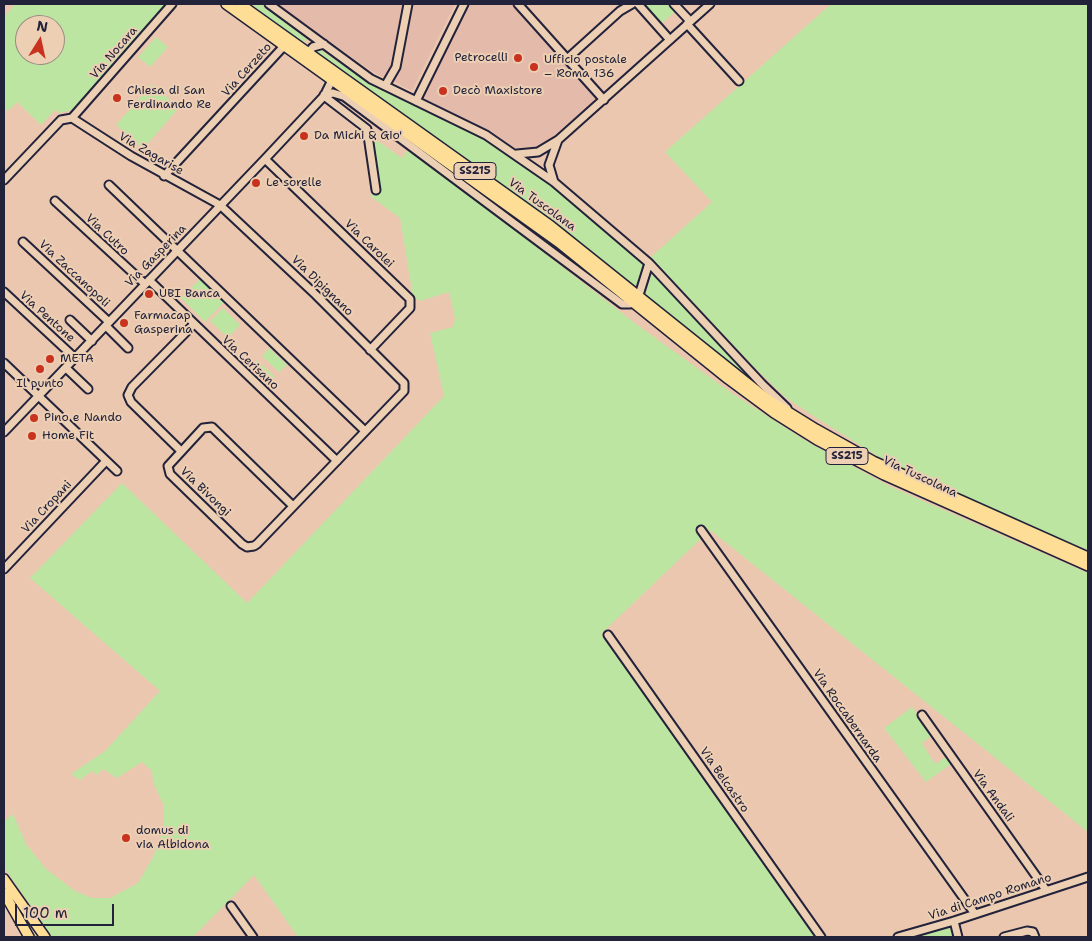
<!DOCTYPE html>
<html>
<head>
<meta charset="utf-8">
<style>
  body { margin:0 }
  #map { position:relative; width:1092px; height:941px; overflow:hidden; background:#ebc7b0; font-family:"Shantell Sans",sans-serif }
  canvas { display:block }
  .frame { position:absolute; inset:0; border:5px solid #22223b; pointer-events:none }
  .north { position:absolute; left:15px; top:15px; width:50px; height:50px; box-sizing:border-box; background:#edcfb3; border:1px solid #9c8a83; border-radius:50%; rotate:10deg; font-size:14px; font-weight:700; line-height:20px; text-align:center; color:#22223b }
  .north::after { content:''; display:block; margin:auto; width:18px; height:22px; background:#c8321e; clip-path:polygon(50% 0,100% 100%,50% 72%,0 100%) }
  .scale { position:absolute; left:15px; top:904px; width:99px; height:22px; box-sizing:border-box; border:2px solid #22223b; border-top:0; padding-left:6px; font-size:15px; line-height:18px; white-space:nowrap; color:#22223b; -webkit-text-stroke:4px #edcfb3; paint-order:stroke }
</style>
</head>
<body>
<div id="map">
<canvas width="1092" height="941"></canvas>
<div class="frame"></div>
<div class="north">N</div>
<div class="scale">100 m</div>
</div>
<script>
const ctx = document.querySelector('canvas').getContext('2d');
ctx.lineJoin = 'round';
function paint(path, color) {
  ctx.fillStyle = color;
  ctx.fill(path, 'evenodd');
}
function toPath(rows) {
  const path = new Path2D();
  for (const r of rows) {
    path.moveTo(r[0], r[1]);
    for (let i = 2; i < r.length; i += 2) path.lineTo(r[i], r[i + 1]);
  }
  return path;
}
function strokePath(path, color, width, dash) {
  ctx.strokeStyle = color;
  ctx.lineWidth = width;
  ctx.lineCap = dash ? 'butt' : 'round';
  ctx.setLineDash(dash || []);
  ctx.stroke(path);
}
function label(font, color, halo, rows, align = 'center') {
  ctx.font = font + ' "Shantell Sans",sans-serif';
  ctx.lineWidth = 4;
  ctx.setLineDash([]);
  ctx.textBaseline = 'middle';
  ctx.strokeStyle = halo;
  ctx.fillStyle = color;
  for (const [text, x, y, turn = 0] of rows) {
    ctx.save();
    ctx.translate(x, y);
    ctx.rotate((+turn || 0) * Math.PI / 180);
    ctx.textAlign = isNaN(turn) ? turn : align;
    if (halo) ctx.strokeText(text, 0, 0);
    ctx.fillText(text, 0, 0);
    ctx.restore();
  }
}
const built = toPath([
  [276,4,405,4,393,66,386,79,370,70],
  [411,4,455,4,412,91,393,81,398,72],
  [467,4,513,4,599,101,552,141,534,150,519,150,421,99]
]);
const green = toPath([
  [15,4,167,4,73,110,59,113,55,110,41,125,17,102,8,111,4,107,4,17],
  [25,25,55,25,55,55,25,55],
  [251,4,261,4,307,39,302,44],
  [644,4,672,4,677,10,662,23],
  [831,4,1088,4,1088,550,903,472,815,417,785,397,752,365,651,257,712,202,665,152],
  [156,37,168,47,150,67,138,57],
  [319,49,368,82,495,144,535,172,643,263,644,268,639,285,633,286,313,52],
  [152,84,179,108,143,149,116,125],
  [372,137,402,158,409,148,636,324,733,394,806,441,891,487,1088,573,1088,832,710,530,601,634,815,937,298,937,254,875,193,937,52,937,4,867,4,821,13,814,26,844,46,869,75,891,92,898,110,898,138,883,153,857,164,828,163,804,153,782,152,771,142,762,117,778,103,769,97,775,92,771,80,780,71,774,105,751,160,691,30,578,122,483,247,603,444,396,430,333,453,327,455,319,449,292,420,301,413,297,400,218,370,196,378,185],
  [652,272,758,384,759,386,645,296],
  [201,278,225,301,205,322,181,298],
  [223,308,240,325,228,338,210,321],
  [269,348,287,365,279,372,262,356],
  [257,360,275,377,267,384,250,367],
  [912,707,933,735,922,743,935,764,946,757,951,764,926,782,884,728],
  [949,926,953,937,912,937]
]);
const minor = toPath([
  [269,4,371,79,486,135,554,182,649,263,762,384,787,408],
  [518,4,604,100],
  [638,4,670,40],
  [674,4,690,21],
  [687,24,739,81],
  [305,56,313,47,324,44],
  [567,59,620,11,632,4],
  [385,86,396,67,408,4],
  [324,95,333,93,349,98],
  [324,96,367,129,376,190],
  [345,97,622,304,630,304,639,295,649,263],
  [416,101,464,4],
  [72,118,131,156,220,205,316,295,404,383,404,391,257,544,254,546,247,547,242,544,170,474,168,466,203,428,212,427,293,506],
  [72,118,172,4],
  [517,154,538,152,558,140,710,4],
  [265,159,410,299,410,308,370,350],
  [164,176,284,46],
  [4,180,61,120,72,118],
  [554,182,549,165,558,140],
  [109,185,365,431],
  [55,201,145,284],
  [23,242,109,322],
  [149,280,337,461],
  [4,292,75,358],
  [70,320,92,341],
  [106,326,128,348],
  [4,363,117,471],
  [66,368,88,389],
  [4,432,265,159,324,96,332,80],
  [181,451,131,402,128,395,132,387,193,325],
  [701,530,975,914],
  [4,569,106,461],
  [608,635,821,937],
  [922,715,1046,890],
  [231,906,253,937],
  [954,921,958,937],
  [898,937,954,921,1088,877],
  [1004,937,1027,931,1033,932,1035,937]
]);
const major = toPath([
  [226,4,558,242,728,379,774,413,817,440,884,475,1088,566],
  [240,4,551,226,766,398,816,429,873,461,1088,557],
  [4,879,45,937],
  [4,893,29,937]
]);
const markers = [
  [518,58,5,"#c8321e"],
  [534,67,5,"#c8321e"],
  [443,91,5,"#c8321e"],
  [117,98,5,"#c8321e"],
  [304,136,5,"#c8321e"],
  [256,183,5,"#c8321e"],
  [149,294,5,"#c8321e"],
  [124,323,5,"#c8321e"],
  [50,359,5,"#c8321e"],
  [40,369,5,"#c8321e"],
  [34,418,5,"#c8321e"],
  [32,436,5,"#c8321e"],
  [126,838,5,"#c8321e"]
];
const shields = [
  [475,171,42],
  [847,456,42]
];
const shieldNames = [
  ["SS215",475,171],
  ["SS215",847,456]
];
const streetNames = [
  ["Via Nocara",114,53,-49],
  ["Via Cerzeto",247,70,-48],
  ["Via Zagarise",151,154,30],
  ["Via Tuscolana",542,205,36],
  ["Via Cutro",107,235,43],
  ["Via Carolei",369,244,44],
  ["Via Gasperina",156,256,-46],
  ["Via Zaccanopoli",74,274,43],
  ["Via Dipignano",322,286,44],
  ["Via Pentone",47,317,42],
  ["Via Cerisano",250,363,43],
  ["Via Tuscolana",920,477,25],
  ["Via Bivongi",205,492,44],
  ["Via Cropani",47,507,-47],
  ["Via Roccabernarda",847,716,55],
  ["Via Belcastro",724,780,55],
  ["Via Andali",993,796,54],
  ["Via di Campo Romano",990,897,-18]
];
const poiNames = [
  ["Petrocelli",508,58,"right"],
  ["Ufficio postale",544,60],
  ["– Roma 136",544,74],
  ["Chiesa di San",127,91],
  ["Ferdinando Re",127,105],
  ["Decò Maxistore",453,91],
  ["Da Michi & Gio'",314,136],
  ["Le sorelle",266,183],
  ["UBI Banca",159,294],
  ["Farmacap",134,316],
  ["Gasperina",134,330],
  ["META",60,359],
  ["Il punto",40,384,"center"],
  ["Pino e Nando",44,418],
  ["Home Fit",42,436],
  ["domus di",136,831],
  ["via Albidona",136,845]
];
paint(built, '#e4baaa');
paint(green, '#bce5a1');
strokePath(minor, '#22223b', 11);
strokePath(major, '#22223b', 12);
strokePath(minor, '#edcfb3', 7);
strokePath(major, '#fedd96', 9);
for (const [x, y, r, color] of markers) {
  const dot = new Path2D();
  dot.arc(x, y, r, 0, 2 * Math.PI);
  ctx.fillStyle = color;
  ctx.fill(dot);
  strokePath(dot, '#edcfb3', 2);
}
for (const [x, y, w] of shields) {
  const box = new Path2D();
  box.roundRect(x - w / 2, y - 8.5, w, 17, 4);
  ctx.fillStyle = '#edcfb3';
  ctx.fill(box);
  strokePath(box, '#22223b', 1);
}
label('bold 11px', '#22223b', null, shieldNames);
label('12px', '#22223b', '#edcfb3', streetNames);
label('12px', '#22223b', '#edcfb3', poiNames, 'left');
</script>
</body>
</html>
